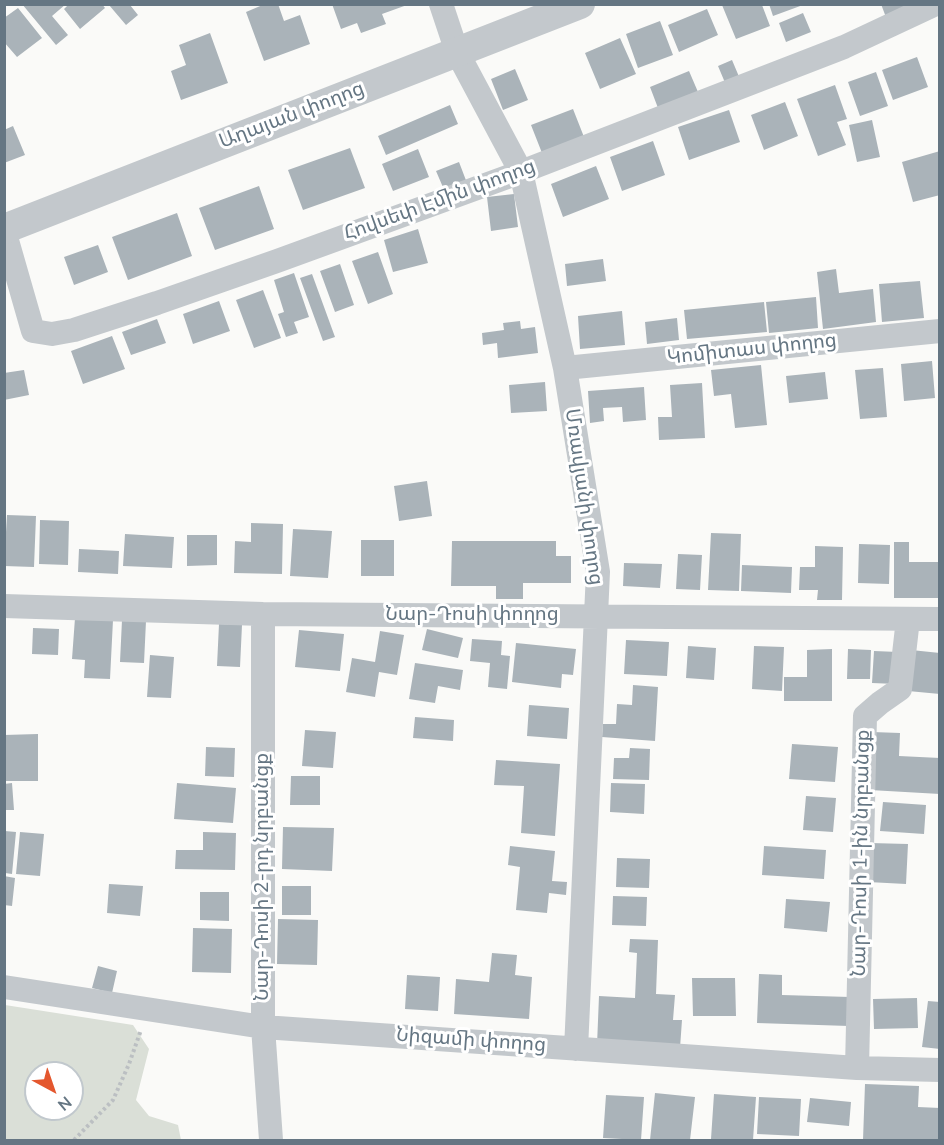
<!DOCTYPE html>
<html>
<head>
<meta charset="utf-8">
<style>
  body { margin:0 }
  #map { position:relative; width:944px; height:1145px; overflow:hidden; background:#fafaf8; font-family:"Nunito Sans",sans-serif }
  canvas { display:block }
  .frame { position:absolute; inset:0; border:6px solid #657683; pointer-events:none }
  .north { position:absolute; left:24px; top:1061px; width:60px; height:60px; box-sizing:border-box; background:#fff; border:2px solid #c1c8cd; border-radius:50%; rotate:140deg; font-size:16px; font-weight:700; line-height:24px; text-align:center; color:#657683 }
  .north::after { content:''; display:block; margin:auto; width:21px; height:27px; background:#e4572e; clip-path:polygon(50% 0,100% 100%,50% 72%,0 100%) }
</style>
</head>
<body>
<div id="map">
<canvas width="944" height="1145"></canvas>
<div class="frame"></div>
<div class="north">N</div>
</div>
<script>
const ctx = document.querySelector('canvas').getContext('2d');
ctx.lineJoin = 'round';
function paint(path, color) {
  ctx.fillStyle = color;
  ctx.fill(path, 'evenodd');
}
function toPath(rows) {
  const path = new Path2D();
  for (const r of rows) {
    path.moveTo(r[0], r[1]);
    for (let i = 2; i < r.length; i += 2) path.lineTo(r[i], r[i + 1]);
  }
  return path;
}
function strokePath(path, color, width, dash) {
  ctx.strokeStyle = color;
  ctx.lineWidth = width;
  ctx.lineCap = dash ? 'butt' : 'round';
  ctx.setLineDash(dash || []);
  ctx.stroke(path);
}
function label(font, color, halo, rows, align = 'center') {
  ctx.font = font + ' "Nunito Sans","Noto Sans Armenian",sans-serif';
  ctx.lineWidth = 6;
  ctx.setLineDash([]);
  ctx.textBaseline = 'middle';
  ctx.strokeStyle = halo;
  ctx.fillStyle = color;
  for (const [text, x, y, turn = 0] of rows) {
    ctx.save();
    ctx.translate(x, y);
    ctx.rotate((+turn || 0) * Math.PI / 180);
    ctx.textAlign = isNaN(turn) ? turn : align;
    if (halo) ctx.strokeText(text, 0, 0);
    ctx.fillText(text, 0, 0);
    ctx.restore();
  }
}
const green = toPath([
  [5,1005,133,1025,149,1049,136,1100,149,1116,178,1125,181,1140,5,1140],
  [36,1073,72,1073,72,1109,36,1109]
]);
const building = toPath([
  [22,4,66,4,52,16,68,35,56,45],
  [69,4,102,4,105,8,80,29,64,9],
  [265,4,278,4,284,21,300,15,310,44,264,61,246,12],
  [332,4,407,4,407,5,382,14,386,24,361,33,357,23,341,29],
  [769,4,802,4,803,5,773,16],
  [881,4,909,4,887,20],
  [109,5,130,5,138,15,126,25],
  [722,5,762,5,770,26,736,39],
  [18,8,42,38,17,57,4,42,4,18],
  [707,9,718,35,679,52,668,25],
  [803,13,811,32,786,42,779,23],
  [660,21,673,55,638,68,626,34],
  [210,33,228,83,181,100,171,71,186,65,179,45],
  [620,38,636,74,600,89,585,53],
  [917,57,928,87,893,100,882,70],
  [732,60,740,79,726,85,718,66],
  [515,69,528,100,503,110,491,79],
  [689,71,698,92,658,108,650,87],
  [876,72,888,106,860,116,848,82],
  [835,85,847,119,837,122,846,145,818,156,797,99],
  [785,102,798,136,764,150,751,115],
  [450,105,458,124,386,155,378,136],
  [573,109,584,137,542,153,531,125],
  [729,110,740,142,689,160,678,127],
  [872,120,880,157,857,162,849,125],
  [13,126,25,155,4,163,4,130],
  [653,141,665,175,622,191,610,157],
  [350,148,365,188,303,210,288,170],
  [418,149,429,177,393,191,382,164],
  [940,151,940,195,913,202,902,162],
  [459,162,467,183,445,192,436,171],
  [596,166,609,199,563,217,551,184],
  [259,186,274,229,215,250,199,208],
  [514,194,518,227,491,231,487,197],
  [177,213,192,256,128,280,112,237],
  [418,229,428,263,393,272,384,240],
  [98,245,108,272,74,285,64,257],
  [378,252,393,294,368,304,352,261],
  [603,259,606,281,567,286,565,264],
  [340,264,354,305,335,312,320,271],
  [836,269,839,293,873,289,876,322,823,329,817,272],
  [294,273,309,317,294,322,298,333,286,337,278,314,284,312,274,280],
  [312,274,335,337,323,341,300,278],
  [920,281,924,318,882,322,879,284],
  [263,290,281,338,254,348,236,300],
  [816,297,818,328,769,333,766,302],
  [219,301,230,331,193,344,183,314],
  [764,302,767,332,687,339,684,310],
  [622,311,625,345,580,349,578,316],
  [677,318,679,340,647,344,645,322],
  [157,319,166,343,131,355,122,332],
  [520,321,521,329,535,327,538,353,498,358,497,343,483,345,482,333,504,330,503,323],
  [112,336,125,369,83,384,71,351],
  [932,361,935,398,904,401,901,364],
  [761,365,767,425,735,428,731,394,714,396,711,370],
  [883,368,887,417,860,419,855,370],
  [24,370,29,395,4,400,4,373],
  [825,372,828,399,789,403,786,376],
  [545,382,547,411,511,413,509,385],
  [702,383,705,438,659,440,658,417,672,417,670,385],
  [644,387,646,420,623,422,622,407,603,408,604,421,590,423,588,391],
  [427,481,432,516,399,521,394,486],
  [7,515,36,516,34,567,4,566,4,532,6,532],
  [40,520,69,521,68,565,39,564],
  [251,523,283,524,282,574,234,573,235,541,251,542],
  [293,529,332,531,328,578,290,576],
  [711,533,741,534,739,591,708,590],
  [125,534,174,537,172,568,123,566],
  [187,535,217,535,217,565,187,566],
  [361,540,394,540,394,576,361,576],
  [452,541,556,541,556,556,571,556,571,583,523,583,523,599,496,599,496,586,451,586],
  [894,542,909,542,909,562,940,562,940,598,894,598],
  [859,544,890,545,889,584,858,583],
  [815,546,843,547,842,600,817,600,818,590,799,590,800,567,815,567],
  [79,549,119,551,118,574,78,572],
  [678,554,702,555,700,590,676,589],
  [624,563,662,564,660,588,623,586],
  [742,565,792,567,791,593,741,591],
  [75,618,113,620,110,679,84,678,85,660,72,659],
  [122,620,146,621,144,663,120,662],
  [219,624,242,625,240,667,217,666],
  [33,628,59,629,58,655,32,654],
  [427,629,463,638,458,658,422,650],
  [299,630,344,634,340,671,295,667],
  [380,631,404,635,397,675,379,672,375,697,346,692,352,658,375,662],
  [472,639,502,641,501,655,510,656,507,689,488,687,490,663,470,661],
  [626,640,669,642,667,676,624,674],
  [516,643,576,649,573,675,562,674,561,688,512,682],
  [688,646,716,648,714,680,686,678],
  [754,646,784,647,782,691,752,689],
  [832,649,832,701,784,701,784,677,807,677,807,650],
  [848,649,871,650,870,679,847,679],
  [911,650,940,653,940,694,908,691],
  [874,651,898,652,896,684,872,683],
  [150,655,174,657,171,698,147,697],
  [415,663,463,670,460,690,438,686,435,703,409,699],
  [633,685,658,687,655,741,602,737,603,724,616,724,617,704,632,705],
  [529,705,569,708,567,739,527,736],
  [415,717,454,720,453,741,413,738],
  [305,730,336,732,333,768,302,766],
  [872,732,900,733,899,756,940,758,940,794,870,790],
  [38,734,38,781,4,781,4,735],
  [792,744,838,747,835,782,789,779],
  [206,747,235,748,234,777,205,776],
  [630,748,650,749,649,780,613,779,614,758,629,758],
  [496,760,560,764,555,836,521,833,524,786,494,785],
  [291,776,320,776,320,805,290,805],
  [12,783,14,810,4,810,4,784],
  [177,783,236,788,233,823,174,819],
  [611,783,645,784,644,814,610,812],
  [806,796,836,798,833,832,803,830],
  [883,802,926,805,924,834,880,831],
  [283,827,334,828,332,871,282,869],
  [5,831,16,832,12,874,5,873],
  [20,832,44,834,40,876,16,874],
  [203,832,236,833,235,870,175,869,176,850,203,850],
  [870,843,908,844,906,884,868,882],
  [510,846,555,851,552,881,567,882,566,895,549,893,547,913,516,910,520,867,508,865],
  [764,846,826,850,824,879,762,875],
  [617,858,650,859,649,888,616,887],
  [4,876,15,878,12,906,4,905],
  [109,884,143,886,140,916,107,913],
  [282,886,311,886,311,915,282,915],
  [200,892,229,892,229,921,200,920],
  [613,896,647,897,646,926,612,925],
  [786,899,830,902,827,932,784,928],
  [278,919,318,920,317,965,277,964],
  [193,928,232,929,231,973,192,972],
  [630,939,658,940,656,994,675,995,673,1020,682,1020,680,1048,597,1045,599,996,635,998,637,953,629,952],
  [492,953,517,955,515,975,532,977,529,1019,454,1014,456,979,489,982],
  [98,966,117,971,112,993,92,988],
  [759,974,782,975,782,995,850,997,849,1026,757,1023],
  [407,975,440,977,438,1011,405,1009],
  [692,978,735,978,736,1016,693,1016],
  [917,998,918,1028,874,1029,873,999],
  [928,1001,940,1002,940,1049,922,1047],
  [865,1084,919,1086,918,1107,940,1108,940,1140,863,1140],
  [655,1093,695,1097,690,1140,650,1140],
  [714,1094,756,1097,753,1140,711,1139],
  [606,1095,644,1097,641,1140,603,1138],
  [759,1097,801,1099,799,1136,757,1134],
  [810,1098,851,1102,849,1126,807,1122]
]);
const path = toPath([
  [74,1140,113,1100,129,1064,141,1030]
]);
const minor = toPath([
  [441,4,457,52,521,172,565,368,598,572,576,1049],
  [4,230,33,331,52,334,74,330,157,303,277,261,521,172,844,47,936,4],
  [565,368,940,331],
  [4,606,263,614,940,619],
  [263,614,263,1027,271,1140],
  [4,987,263,1027,857,1068,940,1070],
  [857,1068,865,716,880,703,900,689,908,619]
]);
const tertiary = toPath([
  [4,229,580,4]
]);
const streetNames = [
  ["Աղայան փողոց",292,116,-21],
  ["Հովսեփ Էմին փողոց",440,201,-20],
  ["Կոմիտաս փողոց",752,350,-6],
  ["Մռավյանի փողոց",583,497,82],
  ["Նար-Դոսի փողոց",472,615],
  ["Նար-Դոսի 1-ին նրբանցք",862,853,-89],
  ["Նար-Դոսի 2-րդ նրբանցք",263,877,-90],
  ["Նիզամի փողոց",471,1041,4]
];
paint(green, '#dadfd7');
paint(building, '#aab3b9');
strokePath(path, '#bbbfc2', 4, [3, 3]);
strokePath(minor, '#c3c8cc', 24);
strokePath(tertiary, '#c3c8cc', 30);
label('20px', '#657683', '#fff', streetNames);
</script>
</body>
</html>
